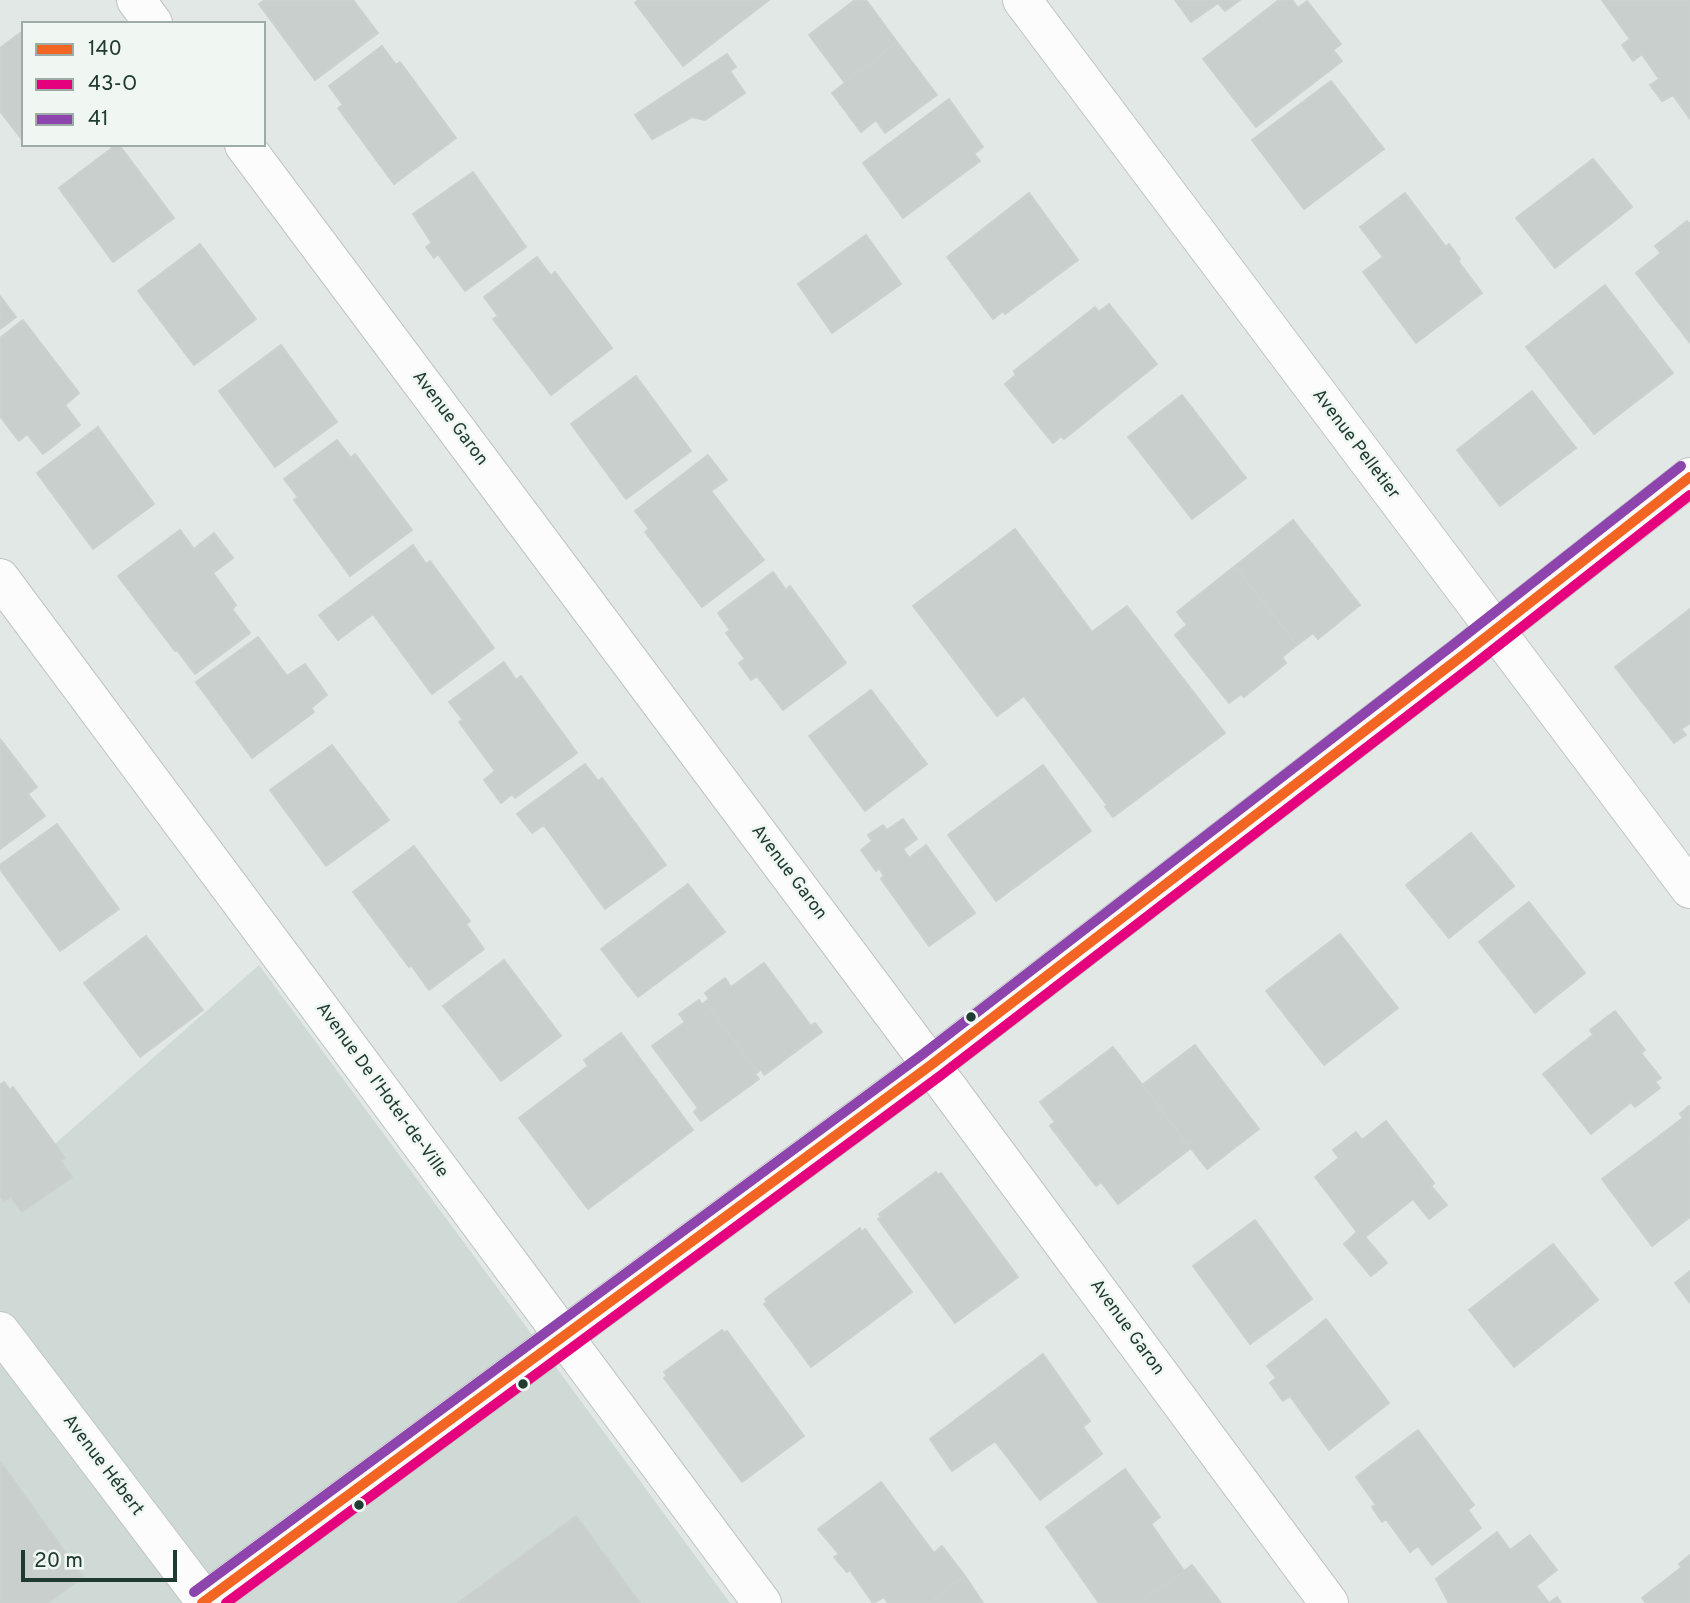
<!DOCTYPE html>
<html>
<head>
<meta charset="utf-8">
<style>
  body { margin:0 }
  #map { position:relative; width:1690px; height:1603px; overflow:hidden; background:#e2e8e5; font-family:Overpass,sans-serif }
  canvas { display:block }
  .legend { position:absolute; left:21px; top:21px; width:245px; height:126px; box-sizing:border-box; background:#f0f7f3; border:2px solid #9daca6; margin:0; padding:9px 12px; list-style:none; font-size:21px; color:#203b32 }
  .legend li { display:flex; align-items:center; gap:14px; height:35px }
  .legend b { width:35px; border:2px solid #9daca6 }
  .scale { position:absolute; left:21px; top:1550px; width:156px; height:32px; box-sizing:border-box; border:4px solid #203b32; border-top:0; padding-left:9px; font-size:21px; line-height:24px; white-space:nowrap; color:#203b32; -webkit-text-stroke:5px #f0f7f3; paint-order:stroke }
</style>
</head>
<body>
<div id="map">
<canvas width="1690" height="1603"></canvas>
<ul class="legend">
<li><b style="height:9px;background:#f26522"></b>140</li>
<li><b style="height:9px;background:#e5007d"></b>43-O</li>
<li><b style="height:9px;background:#8e44ad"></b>41</li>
</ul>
<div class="scale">20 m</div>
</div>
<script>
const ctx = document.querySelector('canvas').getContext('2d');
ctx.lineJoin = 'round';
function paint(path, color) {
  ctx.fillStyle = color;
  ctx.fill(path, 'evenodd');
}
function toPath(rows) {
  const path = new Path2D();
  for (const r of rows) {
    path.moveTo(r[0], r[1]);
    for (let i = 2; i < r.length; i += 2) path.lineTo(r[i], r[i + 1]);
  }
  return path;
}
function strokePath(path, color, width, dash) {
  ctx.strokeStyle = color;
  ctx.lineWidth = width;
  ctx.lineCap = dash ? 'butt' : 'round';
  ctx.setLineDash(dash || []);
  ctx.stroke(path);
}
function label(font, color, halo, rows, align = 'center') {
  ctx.font = font + ' Overpass,sans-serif';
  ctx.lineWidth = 5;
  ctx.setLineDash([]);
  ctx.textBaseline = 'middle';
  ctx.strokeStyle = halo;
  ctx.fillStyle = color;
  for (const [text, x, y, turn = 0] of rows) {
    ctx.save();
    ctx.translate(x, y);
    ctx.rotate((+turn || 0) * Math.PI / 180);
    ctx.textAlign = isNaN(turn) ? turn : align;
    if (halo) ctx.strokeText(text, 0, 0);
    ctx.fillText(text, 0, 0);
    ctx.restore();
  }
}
const built = toPath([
  [259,965,730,1603,0,1603,0,1192]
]);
const building = toPath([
  [265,0,353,0,378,33,315,80,259,4,265,0],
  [638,0,769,0,683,66,635,3,638,0],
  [855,0,866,0,897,42,845,83,809,35,855,0],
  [1175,0,1240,0,1225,11,1218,3,1191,22,1175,0],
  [1279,0,1292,0,1298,8,1307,1,1341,44,1333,50,1342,61,1256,127,1203,59,1279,0],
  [1602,0,1690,0,1690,119,1673,95,1662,101,1650,85,1659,79,1642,54,1633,61,1622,45,1630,39,1602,0],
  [23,31,23,141,0,111,0,48,23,31],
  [897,42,937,95,885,133,876,120,861,132,832,93,897,42],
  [382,46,396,65,400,62,456,138,394,184,338,108,343,105,329,86,382,46],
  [727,54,736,67,730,71,745,93,705,120,692,117,652,139,635,115,727,54],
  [1331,81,1384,149,1304,209,1252,140,1331,81],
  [949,99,983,147,974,154,980,161,903,218,863,163,949,99],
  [116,145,119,145,174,218,113,262,59,188,116,145],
  [1593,159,1632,207,1555,268,1516,218,1593,159],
  [473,172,526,247,465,291,438,254,434,258,426,247,432,243,413,214,473,172],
  [1029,193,1078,260,1005,314,1003,311,993,319,947,257,1029,193],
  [1405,193,1446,247,1449,244,1460,259,1458,261,1482,293,1416,343,1363,272,1383,257,1360,227,1405,193],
  [1687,221,1690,224,1690,343,1636,273,1661,253,1655,246,1687,221],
  [866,235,901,284,832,333,798,284,866,235],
  [200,244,256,319,194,365,138,291,200,244],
  [537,257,551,276,555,272,612,348,551,395,493,319,498,316,484,297,537,257],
  [1605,285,1673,373,1594,434,1526,347,1605,285],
  [0,296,16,317,0,329,0,296],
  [1109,304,1157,364,1064,439,1061,436,1053,443,1005,384,1016,375,1014,371,1095,307,1099,312,1109,304],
  [23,320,79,393,65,405,80,425,43,454,27,434,19,441,0,416,0,338,23,320],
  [281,345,337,422,275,467,219,391,281,345],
  [636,376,691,451,626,499,571,424,636,376],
  [1532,391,1576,448,1500,506,1457,450,1532,391],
  [1182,395,1246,478,1192,519,1128,437,1182,395],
  [98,427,154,504,93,549,37,473,98,427],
  [337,440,351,458,355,454,412,530,350,576,294,500,298,497,284,479,337,440],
  [708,455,727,480,711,491,764,560,702,607,645,532,649,529,635,511,708,455],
  [1293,520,1360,605,1318,639,1313,633,1297,645,1235,566,1293,520],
  [1015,529,1092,632,1127,606,1225,733,1113,817,1105,807,1107,805,1024,696,997,716,913,606,1015,529],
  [180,530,194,549,214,533,233,558,213,573,236,605,232,609,250,633,195,674,177,650,175,651,118,576,180,530],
  [413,545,426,564,430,561,494,648,432,694,373,614,338,640,319,615,413,545],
  [1235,566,1297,645,1282,657,1286,663,1244,697,1241,694,1229,703,1175,635,1187,625,1177,612,1235,566],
  [773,572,786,590,790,586,846,663,783,710,757,676,751,680,739,663,745,659,726,633,730,630,718,613,773,572],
  [1690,609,1690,723,1681,729,1686,735,1674,743,1615,667,1690,609],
  [258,637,287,676,305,664,327,695,311,708,314,712,252,758,196,682,258,637],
  [504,662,516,680,521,676,577,753,515,798,512,794,501,803,484,780,495,771,459,722,463,720,449,702,504,662],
  [871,690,927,764,865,811,809,736,871,690],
  [0,739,37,787,28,794,45,816,0,849,0,739],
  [332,745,389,820,326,866,270,790,332,745],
  [585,764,598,781,602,778,666,865,605,909,544,825,532,833,517,814,585,764],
  [1043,765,1091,831,996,901,948,835,1043,765],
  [903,819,917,839,903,849,909,858,926,845,975,913,929,946,881,879,884,876,879,868,876,871,861,850,872,841,868,835,883,825,887,830,903,819],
  [57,824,119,909,60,951,0,869,0,865,57,824],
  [1471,833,1514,886,1449,938,1406,885,1471,833],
  [414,846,470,921,466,924,484,949,429,990,411,965,409,967,353,892,414,846],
  [688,884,725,932,638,997,601,949,688,884],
  [1529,902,1585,973,1535,1013,1479,942,1529,902],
  [1340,934,1398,1008,1324,1065,1266,991,1340,934],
  [146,936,203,1010,140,1057,84,983,146,936],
  [504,960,561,1036,501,1081,443,1006,504,960],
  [764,963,811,1026,815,1023,822,1032,764,1075,761,1069,758,1072,705,1002,709,999,705,993,725,978,731,987,764,963],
  [699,1000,702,1005,705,1002,758,1072,755,1074,759,1079,701,1121,694,1112,698,1108,652,1046,685,1022,679,1014,699,1000],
  [1615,1011,1645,1050,1641,1053,1661,1078,1655,1082,1660,1088,1635,1107,1631,1102,1591,1134,1543,1074,1593,1035,1590,1030,1615,1011],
  [621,1033,693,1130,588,1209,519,1118,588,1066,584,1060,621,1033],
  [1195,1045,1259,1129,1207,1169,1142,1085,1195,1045],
  [1113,1047,1191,1148,1118,1204,1101,1182,1096,1186,1050,1126,1055,1122,1040,1102,1113,1047],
  [4,1082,10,1090,13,1087,65,1158,60,1160,72,1177,22,1212,11,1197,4,1201,0,1195,0,1085,4,1082],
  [1689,1106,1690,1217,1652,1246,1602,1179,1683,1118,1680,1114,1689,1106],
  [1386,1121,1434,1183,1431,1186,1447,1205,1429,1219,1413,1199,1365,1237,1387,1263,1371,1276,1344,1244,1357,1232,1315,1177,1339,1158,1333,1150,1356,1132,1362,1140,1386,1121],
  [936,1172,938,1175,941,1173,1018,1277,955,1323,878,1219,881,1217,879,1214,936,1172],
  [1255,1220,1312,1299,1250,1344,1193,1266,1255,1220],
  [860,1228,862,1232,865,1229,912,1292,811,1367,764,1304,767,1302,765,1299,860,1228],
  [1553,1244,1598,1300,1514,1367,1469,1310,1553,1244],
  [1690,1271,1690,1303,1675,1283,1690,1271],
  [1326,1319,1389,1403,1329,1450,1290,1396,1283,1401,1270,1383,1276,1378,1267,1366,1326,1319],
  [722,1330,725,1333,727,1331,804,1436,742,1482,664,1378,667,1376,664,1372,722,1330],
  [1043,1354,1090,1421,1083,1427,1102,1454,1040,1500,995,1441,952,1471,930,1439,1043,1354],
  [1418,1430,1474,1505,1468,1510,1481,1528,1432,1565,1418,1546,1410,1552,1386,1519,1382,1522,1372,1507,1376,1505,1356,1477,1418,1430],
  [0,1461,83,1577,47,1603,0,1603,0,1461],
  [1125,1469,1160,1517,1151,1524,1184,1571,1139,1603,1099,1603,1046,1527,1125,1469],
  [881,1482,934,1553,942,1546,965,1576,929,1603,888,1603,884,1597,873,1603,850,1570,847,1572,834,1557,839,1554,818,1529,881,1482],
  [576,1516,640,1603,458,1603,576,1516],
  [1497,1532,1510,1550,1530,1535,1557,1570,1536,1586,1549,1603,1557,1597,1561,1603,1449,1603,1436,1579,1497,1532],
  [1690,1555,1690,1603,1646,1603,1642,1598,1682,1567,1679,1564,1690,1555],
  [1192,1565,1221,1603,1139,1603,1184,1571,1192,1565],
  [965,1576,983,1603,929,1603,965,1576]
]);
const minor = toPath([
  [136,0,153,23],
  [1022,0,1690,889],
  [244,145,931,1065,1329,1603],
  [0,578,762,1603],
  [0,1331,205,1601],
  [202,1603,931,1065,1462,656,1690,477]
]);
const bus1 = toPath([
  [202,1603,931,1065,1462,656,1690,477]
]);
const bus2 = toPath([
  [226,1603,940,1076,1471,667,1690,495]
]);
const bus3 = toPath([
  [194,1592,923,1054,1453,645,1681,466]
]);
const markers = [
  [971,1017,6,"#203b32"],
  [523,1384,6,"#203b32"],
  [359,1505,6,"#203b32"]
];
const streetNames = [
  ["Avenue Garon",449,419,53],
  ["Avenue Pelletier",1355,445,53],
  ["Avenue Garon",788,873,53],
  ["Avenue De l'Hotel-de-Ville",381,1091,54],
  ["Avenue Garon",1126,1328,54],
  ["Avenue Hébert",102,1466,53]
];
paint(built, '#cfd9d5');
paint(building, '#c9cfcc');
strokePath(building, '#cbd1ce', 2);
strokePath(minor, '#bfc5c2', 40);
strokePath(minor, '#fbfcfb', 38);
strokePath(bus1, '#f26522', 10);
strokePath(bus2, '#e5007d', 10);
strokePath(bus3, '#8e44ad', 10);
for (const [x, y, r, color] of markers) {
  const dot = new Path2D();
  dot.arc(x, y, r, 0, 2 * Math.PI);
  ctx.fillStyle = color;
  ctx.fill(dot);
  strokePath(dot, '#f0f7f3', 2.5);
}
label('18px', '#203b32', '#f0f7f3', streetNames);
</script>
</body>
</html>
